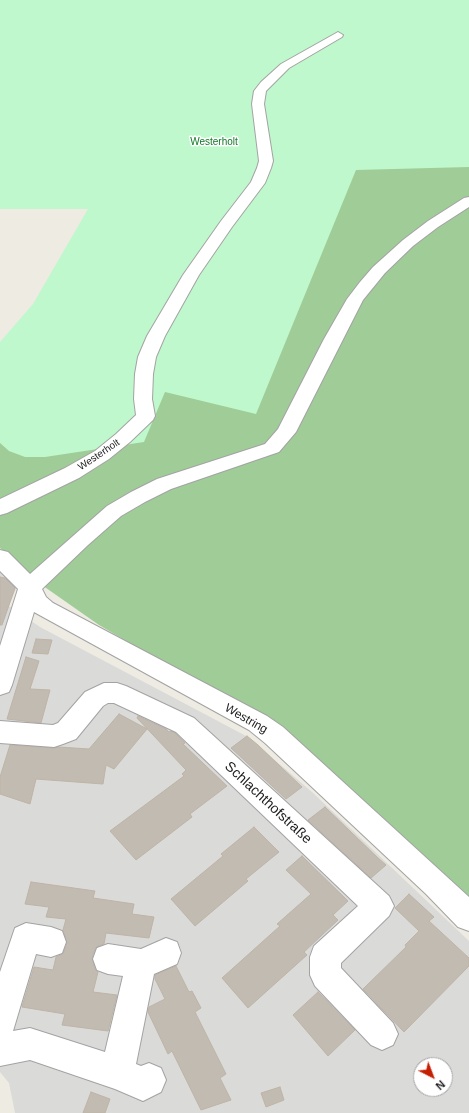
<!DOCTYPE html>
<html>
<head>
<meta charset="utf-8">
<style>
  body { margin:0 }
  #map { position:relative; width:469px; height:1113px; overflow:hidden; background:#eeebe2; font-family:Arial,sans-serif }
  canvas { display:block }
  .north { position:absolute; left:413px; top:1057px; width:40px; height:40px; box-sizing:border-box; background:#fff; border:1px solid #a4a4a4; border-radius:50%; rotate:138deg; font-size:11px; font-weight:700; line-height:16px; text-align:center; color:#1c1c1c }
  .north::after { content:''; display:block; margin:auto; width:14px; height:18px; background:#c52003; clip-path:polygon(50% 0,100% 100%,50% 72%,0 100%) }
</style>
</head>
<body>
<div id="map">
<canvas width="469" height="1113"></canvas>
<div class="north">N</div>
</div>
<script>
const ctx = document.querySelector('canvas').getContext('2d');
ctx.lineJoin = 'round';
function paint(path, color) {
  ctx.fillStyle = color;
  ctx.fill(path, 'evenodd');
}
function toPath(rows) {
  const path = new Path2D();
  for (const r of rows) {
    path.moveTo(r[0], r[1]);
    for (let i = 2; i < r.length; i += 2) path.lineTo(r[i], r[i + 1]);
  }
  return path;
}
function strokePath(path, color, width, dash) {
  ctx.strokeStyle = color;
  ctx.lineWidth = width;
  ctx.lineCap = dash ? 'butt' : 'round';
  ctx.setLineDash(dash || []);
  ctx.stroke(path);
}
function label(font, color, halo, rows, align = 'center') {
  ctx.font = font + ' Arial,sans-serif';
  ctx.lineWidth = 3;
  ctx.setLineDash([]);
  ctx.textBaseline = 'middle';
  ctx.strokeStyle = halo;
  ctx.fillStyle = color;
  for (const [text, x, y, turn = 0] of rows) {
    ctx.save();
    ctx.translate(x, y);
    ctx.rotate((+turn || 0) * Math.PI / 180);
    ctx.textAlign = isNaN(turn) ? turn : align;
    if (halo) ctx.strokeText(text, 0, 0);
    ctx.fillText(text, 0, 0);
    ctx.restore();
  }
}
const residential = toPath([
  [0,567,18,584,9,606,40,627,248,737,312,792,469,941,469,1113,15,1113,9,1083,0,1072],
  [421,1065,445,1065,445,1089,421,1089]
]);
const forest = toPath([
  [469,166,469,899,261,720,99,625,29,576,0,548,0,440,162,389,354,168]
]);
const park = toPath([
  [0,0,469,0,469,167,356,170,256,414,165,392,144,442,45,457,25,457,9,451,0,443,0,342,33,304,88,209,0,209]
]);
const building = toPath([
  [0,577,5,578,15,588,2,625,0,625,0,577],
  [36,639,52,640,48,654,32,653,36,639],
  [26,657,39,661,30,689,50,690,41,723,7,719,26,657],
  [119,714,147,729,114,769,106,765,103,784,36,779,30,804,0,794,0,777,10,745,54,748,59,747,89,749,119,714],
  [138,716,166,729,169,732,171,731,175,733,185,743,183,744,227,786,190,814,192,817,136,860,110,831,184,776,182,774,186,770,137,718,138,716],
  [247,736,258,745,302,787,286,799,231,748,247,736],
  [325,807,378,858,386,865,371,878,308,820,325,807],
  [254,827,279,852,246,879,248,881,195,926,171,899,223,856,221,854,254,827],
  [302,856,348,901,333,915,338,920,304,952,307,955,248,1008,222,978,280,926,277,924,311,894,286,870,302,856],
  [31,882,95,891,93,898,134,904,132,914,154,917,149,938,106,933,104,944,96,947,92,958,96,971,98,972,93,992,117,995,108,1031,62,1025,65,1014,22,1007,34,967,53,970,56,957,63,954,67,943,63,930,66,919,46,917,49,907,25,904,31,882],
  [409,894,434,917,429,921,469,958,469,966,404,1032,363,989,406,947,405,945,419,931,395,908,409,894],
  [176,966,189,992,192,991,201,1008,195,1012,226,1074,220,1078,231,1100,201,1110,172,1051,168,1054,148,1012,149,1007,165,999,155,979,155,975,176,966],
  [318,992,355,1030,328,1056,293,1015,318,992],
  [280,1087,284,1100,266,1107,261,1093,280,1087],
  [91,1092,110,1099,105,1113,83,1113,91,1092]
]);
const minor = toPath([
  [338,32,343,35,342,37,289,68,266,91,264,104,273,161,271,168,265,183,232,227,199,275,165,336,156,357,153,374,152,399,155,416,153,420,130,442,109,459,79,478,7,513,0,515,0,499,65,468,95,451,116,434,136,415,134,399,135,374,138,357,147,336,183,275,221,221,251,182,257,168,259,161,252,104,254,91,261,82,281,64,338,32],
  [469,197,469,207,438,227,413,246,385,273,363,300,296,432,279,452,171,489,145,502,121,516,88,545,42,589,46,597,53,603,267,716,283,727,469,897,469,931,458,927,426,894,265,743,249,730,34,612,12,685,9,692,0,695,0,646,18,589,0,571,0,550,8,552,30,574,107,506,131,492,157,479,265,444,278,429,324,339,347,299,360,282,373,267,403,240,428,221,464,198,469,197],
  [104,683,117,683,126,686,194,718,389,896,394,906,389,916,341,963,341,968,393,1023,398,1034,393,1045,382,1050,371,1045,315,986,310,975,310,957,314,946,358,906,176,732,114,703,108,703,103,706,76,739,63,744,54,747,0,743,0,721,53,725,58,723,85,692,104,683],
  [26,923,51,927,62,931,66,942,62,953,51,957,36,954,13,1031,30,1028,105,1052,123,976,108,974,97,970,93,959,97,948,108,944,141,949,166,938,177,942,181,953,177,964,154,974,136,1064,141,1066,149,1063,161,1068,166,1080,161,1092,143,1101,115,1089,30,1060,0,1066,0,972,15,928,26,923]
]);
const farParknames = [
  ["Westerholt",214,142]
];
const farStreetnames = [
  ["Westerholt",99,455,-34]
];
const streetNames = [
  ["Westring",246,719,30]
];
const nearStreetnames = [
  ["Schlachthofstraße",268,803,43]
];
paint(residential, '#dadad9');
paint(forest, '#9fcc97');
paint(park, '#bff8cc');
paint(building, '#c2bbb2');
strokePath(building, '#bfb4a5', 1);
strokePath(minor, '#a3a3a3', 2);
paint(minor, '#fff');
label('10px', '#0d7825', '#fff', farParknames);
label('10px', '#1c1c1c', '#fff', farStreetnames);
label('12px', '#1c1c1c', '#fff', streetNames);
label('14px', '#1c1c1c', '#fff', nearStreetnames);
</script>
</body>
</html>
